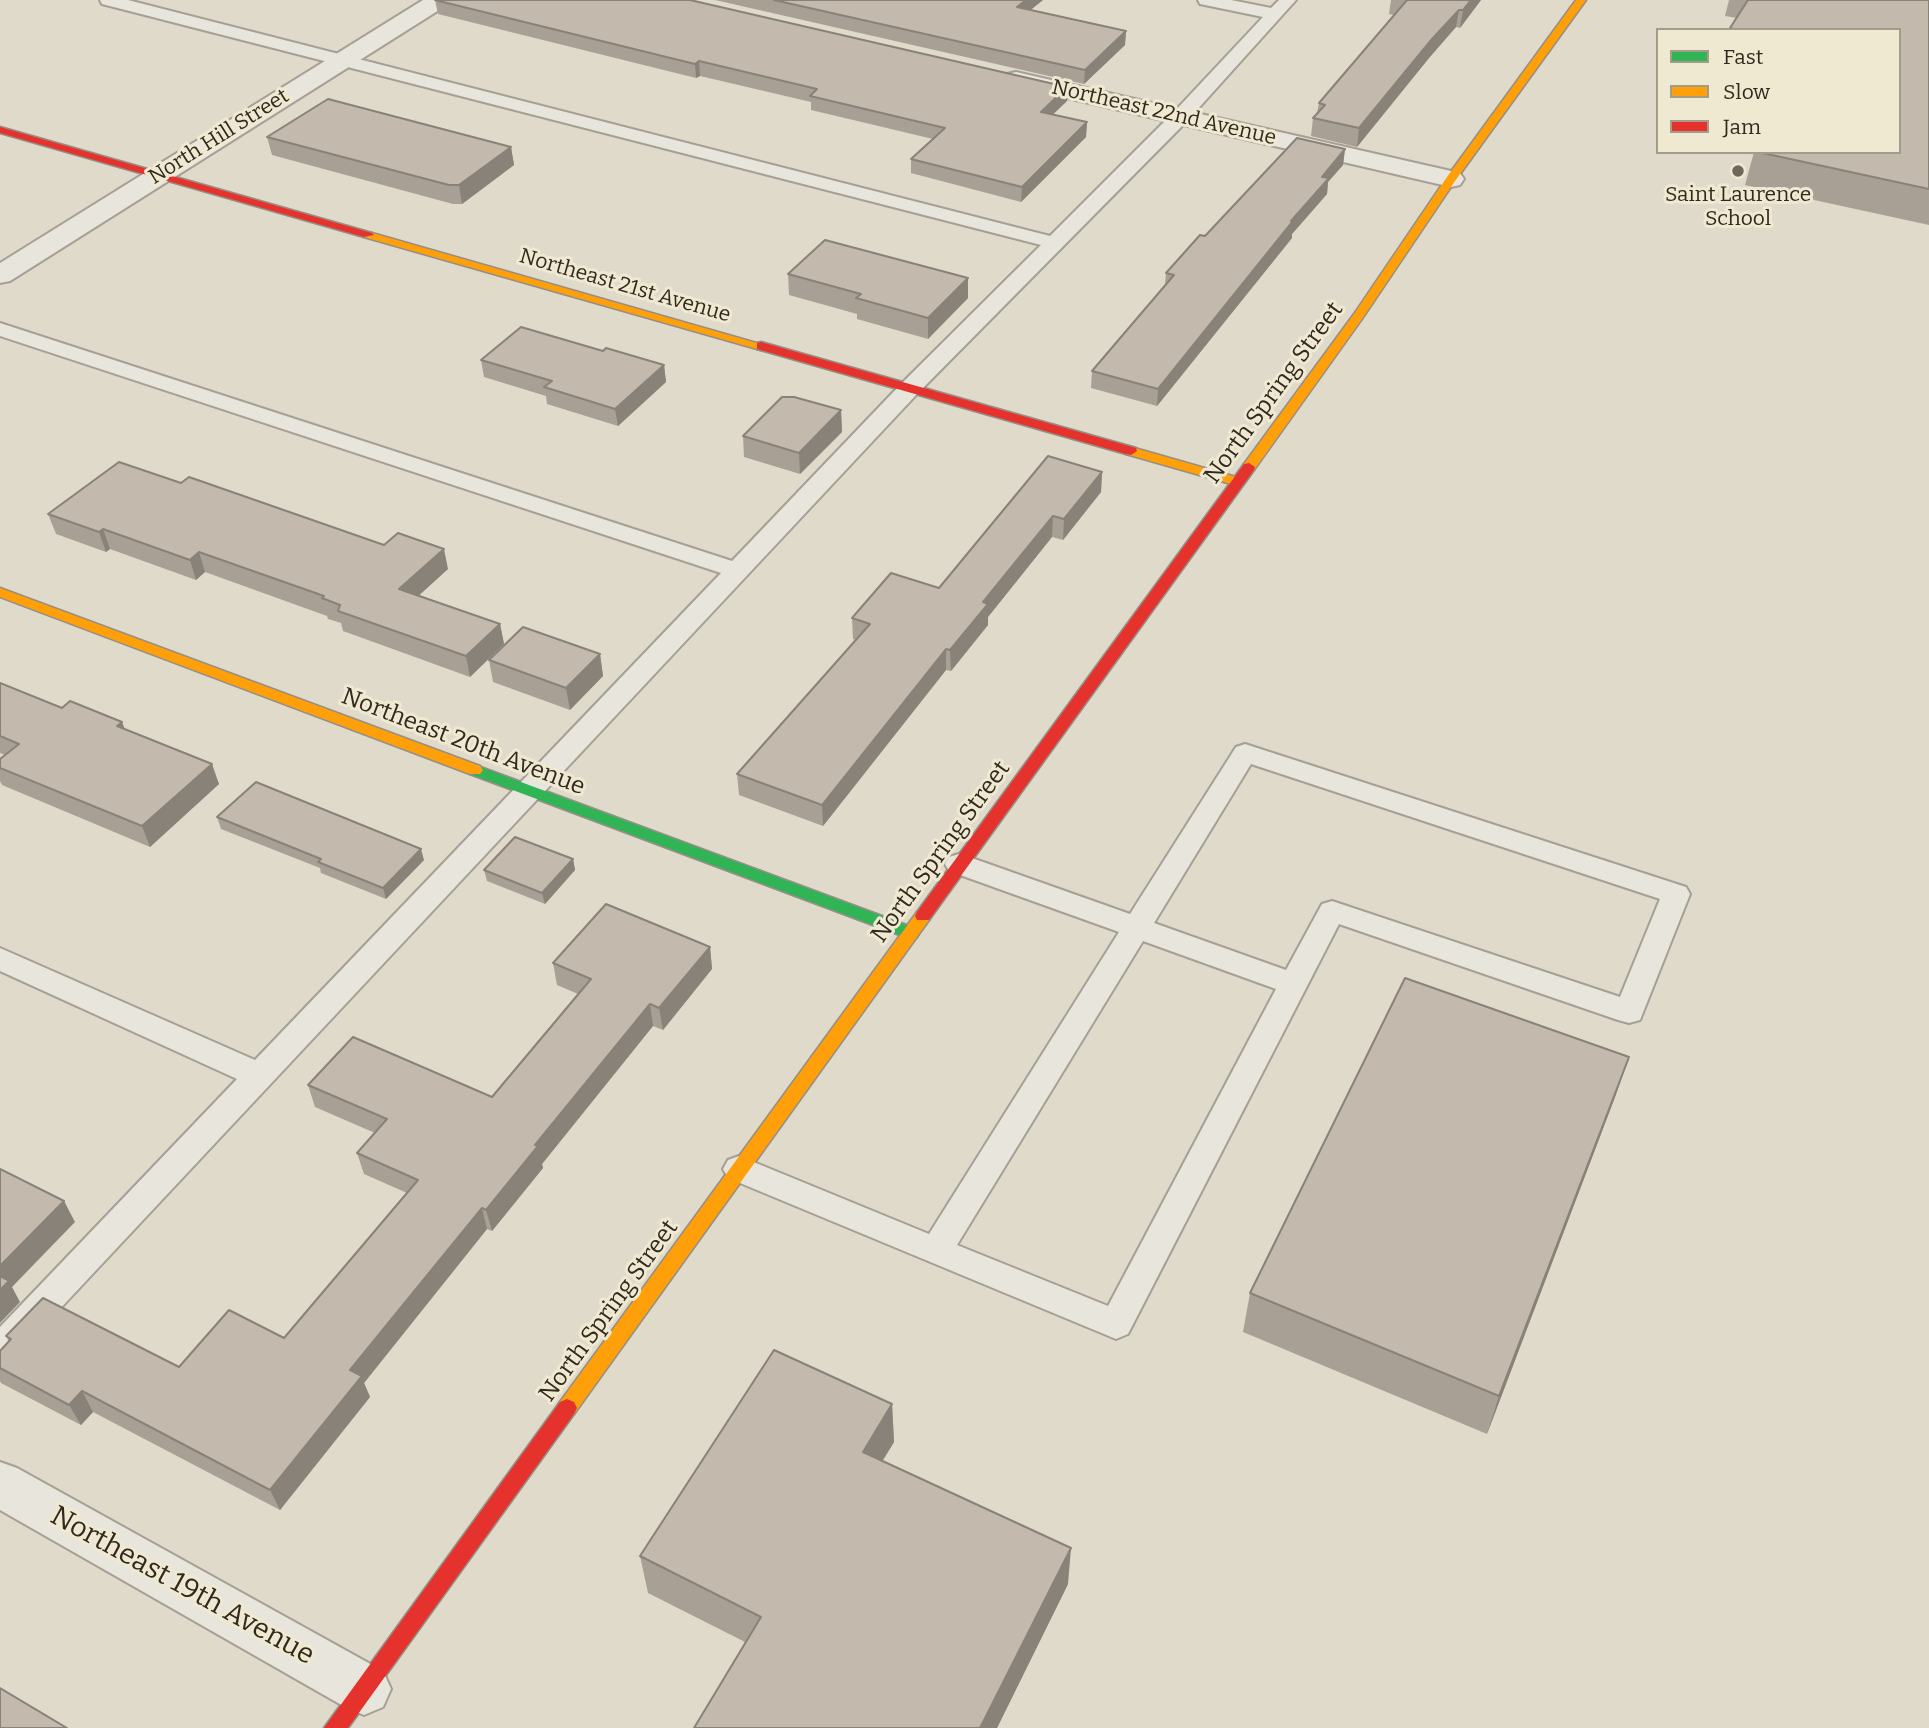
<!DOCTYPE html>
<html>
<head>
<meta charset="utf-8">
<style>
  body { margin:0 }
  #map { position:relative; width:1929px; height:1728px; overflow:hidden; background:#e0dacb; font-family:Bitter,serif }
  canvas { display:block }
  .legend { position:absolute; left:1656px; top:28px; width:245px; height:126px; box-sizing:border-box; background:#f0e9d2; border:2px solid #a49c8a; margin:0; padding:9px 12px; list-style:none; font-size:21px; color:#32291e }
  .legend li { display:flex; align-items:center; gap:14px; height:35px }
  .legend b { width:35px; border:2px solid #a49c8a }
</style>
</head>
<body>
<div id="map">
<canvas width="1929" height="1728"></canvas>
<ul class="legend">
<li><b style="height:9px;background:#30b455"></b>Fast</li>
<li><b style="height:9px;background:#ff9f0a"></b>Slow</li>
<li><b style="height:9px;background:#e5322d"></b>Jam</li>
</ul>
</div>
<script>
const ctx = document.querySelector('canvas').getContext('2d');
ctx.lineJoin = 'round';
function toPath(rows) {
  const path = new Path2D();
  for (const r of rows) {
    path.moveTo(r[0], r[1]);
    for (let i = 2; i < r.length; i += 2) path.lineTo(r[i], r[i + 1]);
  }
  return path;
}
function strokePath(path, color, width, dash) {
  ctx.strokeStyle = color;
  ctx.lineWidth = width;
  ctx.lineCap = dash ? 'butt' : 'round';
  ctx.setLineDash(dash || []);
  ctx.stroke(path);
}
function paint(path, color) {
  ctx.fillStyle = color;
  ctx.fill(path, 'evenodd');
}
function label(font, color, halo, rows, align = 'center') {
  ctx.font = font + ' Bitter,serif';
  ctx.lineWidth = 6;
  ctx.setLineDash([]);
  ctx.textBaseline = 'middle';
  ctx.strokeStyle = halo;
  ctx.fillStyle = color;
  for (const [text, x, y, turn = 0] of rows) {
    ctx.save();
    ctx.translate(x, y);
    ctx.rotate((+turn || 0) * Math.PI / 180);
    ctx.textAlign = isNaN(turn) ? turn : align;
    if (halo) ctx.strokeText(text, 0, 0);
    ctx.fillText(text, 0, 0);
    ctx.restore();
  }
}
const lane = toPath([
  [100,0,128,0,1050,236,1173,113,1263,17,1200,4,1198,0,1231,0,1271,8,1279,0,1296,0,1187,121,917,394,12,1360,0,1365,0,1327,237,1079,0,971,0,948,255,1060,721,573,0,336,0,323,732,561,901,384,1041,245,102,4,100,0],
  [1245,744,1686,887,1690,894,1640,1020,1629,1023,1618,1020,1339,924,1128,1334,1116,1339,728,1178,723,1169,728,1160,739,1156,929,1234,1119,932,949,871,945,864,949,857,959,854,969,857,1130,914,1236,747,1245,744],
  [1251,764,1660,899,1620,997,1332,901,1322,904,1286,970,1154,923,1251,764],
  [1143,941,1276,989,1108,1306,957,1245,1143,941]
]);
const street = toPath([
  [423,0,451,0,447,5,10,281,0,283,0,263,423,0],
  [1016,72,1451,171,1460,173,1464,179,1460,185,1451,187,1007,84,1004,79,1007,74,1016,72],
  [0,1462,17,1468,383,1671,391,1689,383,1707,364,1715,345,1707,0,1510,0,1462]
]);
const fast = toPath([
  [475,765,917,929,919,933,917,937,905,937,470,774,467,770,470,766,475,765]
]);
const slow = toPath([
  [1576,0,1586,0,1455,181,1362,319,1254,470,1244,470,1244,464,1354,314,1447,177,1576,0],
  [364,233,372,233,767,346,761,350,757,349,364,237,364,233],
  [1131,447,1243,479,1244,482,1238,486,1126,454,1125,451,1131,447],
  [0,588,480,766,483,770,480,774,470,774,0,597,0,588],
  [923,910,931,916,929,920,574,1414,567,1417,560,1414,557,1408,560,1402,917,912,923,910]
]);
const jam = toPath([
  [0,127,372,233,374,235,364,237,0,133,0,127],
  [761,342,1136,448,1137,451,1131,455,1126,454,757,349,757,343,761,342],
  [1249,463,1255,467,1254,470,929,920,917,920,915,916,917,912,1244,464,1249,463],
  [567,1399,574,1402,577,1408,574,1414,348,1728,324,1728,560,1402,567,1399]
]);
const wall = toPath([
  [435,0,1067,87,1067,101,1053,114,1087,122,1086,137,1021,202,911,173,911,159,933,139,811,110,811,102,700,76,696,78,438,14],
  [715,0,1043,0,1030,10,1126,31,1125,45,1084,84],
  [1391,0,1481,0,1460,28,1456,27,1429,58,1357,147,1311,136,1313,118,1317,113,1319,103,1394,15,1389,14],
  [1729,0,1929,0,1929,225,1745,185,1754,152,1899,152,1899,30,1730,30,1737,18,1725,16],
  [267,137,511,147,514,165,462,204,453,204,272,155],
  [1345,149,1343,165,1328,182,1327,194,1292,234,1292,238,1157,406,1091,388,1092,371,1165,285,1166,273,1205,236],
  [788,274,968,298,928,339,857,319,857,314,789,295],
  [603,351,664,365,666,382,618,426,547,404,546,396,484,377,481,360],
  [841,410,842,432,800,474,744,457,743,436],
  [1102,472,1101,492,1063,540,1052,537,988,617,988,625,951,671,946,670,823,826,739,795,737,774,856,640,853,639,852,618,939,588],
  [181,483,448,569,419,595,500,624,504,644,470,677,343,631,341,623,328,619,327,616,205,572,196,580,110,549,106,552,56,534,48,514],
  [600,654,603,676,570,710,493,682,489,660],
  [0,683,62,708,125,730,219,784,150,847,2,785,0,781,0,759,5,755,0,753],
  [217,817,424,860,386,899,321,873,320,868,221,829],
  [573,859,575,870,545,904,487,881,484,870],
  [710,947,712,969,663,1030,653,1026,542,1164,543,1168,492,1231,487,1229,364,1383,370,1397,280,1510,93,1412,81,1425,1,1383,0,1381,0,1351,9,1342,6,1336,179,1367,284,1338,407,1193,364,1174,357,1153,375,1133,315,1107,308,1085,492,1097,578,994,557,985,553,963],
  [1629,1057,1615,1097,1487,1434,1243,1332,1250,1293],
  [892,1404,894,1442,882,1461,1068,1584,997,1728,694,1728,745,1642,648,1593,640,1556]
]);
const shadedWall = toPath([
  [1026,0,1043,0,1017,21,1017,7],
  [1471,0,1481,0,1460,28,1463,10],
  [1459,10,1456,27,1429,58,1357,147,1359,128,1432,39],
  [1126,31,1125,45,1084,84,1085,70],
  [699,61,700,76,696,78,695,64],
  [1067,87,1067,101,1041,126,1041,112],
  [1087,122,1086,137,1021,202,1022,187],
  [511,147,514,165,462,204,459,185],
  [1345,149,1343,165,1328,182,1327,194,1292,234,1292,238,1157,406,1158,389,1291,221,1322,177],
  [968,278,968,298,928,339,928,318],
  [664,365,666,382,618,426,615,409],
  [841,410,842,432,800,474,799,453],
  [1102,472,1101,492,1063,540,1064,519],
  [1053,516,1052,537,988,617,988,625,951,671,950,650,983,602],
  [103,529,110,549,106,552,99,532],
  [444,549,448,569,404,609,399,589],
  [199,552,205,572,196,580,190,560],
  [500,624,504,644,470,677,466,656],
  [946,649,946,670,823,826,822,805],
  [600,654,603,676,570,710,566,688],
  [122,722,130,742,117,726],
  [212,764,219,784,150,847,142,826],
  [421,849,424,860,386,899,383,888],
  [573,859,575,870,545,904,542,893],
  [710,947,712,969,663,1030,659,1008],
  [650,1004,653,1026,542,1164,543,1168,492,1231,486,1210,535,1145],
  [1629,1057,1615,1097,1487,1434,1499,1396],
  [64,1201,75,1222,12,1287,20,1302,0,1323,0,1266],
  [482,1208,487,1229,364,1383,370,1397,280,1510,270,1490,350,1370],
  [82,1391,93,1412,81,1425,69,1405],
  [892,1404,894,1442,865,1490,863,1452],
  [1071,1548,1068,1584,997,1728,980,1728]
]);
const building = toPath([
  [435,0,690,0,1067,87,1041,112,1087,122,1022,187,911,159,945,128,810,96,817,89,699,61,695,64,435,0],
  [774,0,1026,0,1017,7,1126,31,1085,70,774,0],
  [1407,0,1471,0,1463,10,1459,10,1432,39,1359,128,1313,118,1325,105,1319,103,1407,0],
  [1748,0,1929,0,1929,189,1758,152,1899,152,1899,30,1737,30,1730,28,1748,0],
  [328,99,511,147,459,185,449,185,267,137,328,99],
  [1297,138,1345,149,1322,177,1329,178,1291,221,1293,221,1158,389,1092,371,1174,275,1166,273,1200,235,1205,236,1297,138],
  [825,240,968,278,928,318,856,298,861,294,788,274,825,240],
  [521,327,603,351,606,348,664,365,615,409,544,387,552,381,481,360,521,327],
  [782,397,794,397,841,410,799,453,743,436,782,397],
  [1048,456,1102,472,1064,519,1053,516,983,602,988,604,950,650,946,649,822,805,737,774,870,624,852,618,891,573,939,588,1048,456],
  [119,462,181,483,189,477,384,545,398,533,444,549,399,589,500,624,466,656,338,611,340,605,322,598,324,596,199,552,190,560,103,529,99,532,48,514,119,462],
  [523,627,600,654,566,688,489,660,523,627],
  [0,683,62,708,70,701,122,722,117,726,212,764,142,826,0,768,0,759,19,744,0,736,0,683],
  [256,782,421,849,383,888,318,862,321,859,217,817,256,782],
  [515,837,573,859,542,893,484,870,515,837],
  [606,904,710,947,659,1008,650,1004,535,1145,538,1146,486,1210,482,1208,350,1370,362,1376,270,1490,82,1391,69,1405,0,1368,0,1351,11,1339,6,1336,43,1298,179,1367,229,1310,284,1338,418,1180,357,1153,387,1119,308,1085,353,1037,492,1097,591,979,553,963,606,904],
  [1405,978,1629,1057,1499,1396,1250,1293,1405,978],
  [0,1169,64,1201,0,1266,0,1169],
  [0,1276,9,1281,0,1290,0,1276],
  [774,1350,892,1404,863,1452,1071,1548,980,1728,694,1728,761,1617,640,1556,774,1350],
  [0,1688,67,1728,0,1728,0,1688]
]);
const markers = [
  [1738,171,7,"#6f675b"]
];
const farStreetnames = [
  ["Northeast 22nd Avenue",1164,113,13],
  ["North Hill Street",219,137,-32],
  ["Northeast 21st Avenue",625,286,16]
];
const farPoinames = [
  ["Saint Laurence",1738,195],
  ["School",1738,219]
];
const streetNames = [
  ["North Spring Street",1274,393,-54],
  ["Northeast 20th Avenue",463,742,21],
  ["North Spring Street",941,852,-54],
  ["North Spring Street",609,1311,-54]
];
const nearStreetnames = [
  ["Northeast 19th Avenue",182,1586,29]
];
strokePath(lane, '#a59f95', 4);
strokePath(street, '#a59f95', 4);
strokePath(fast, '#958f85', 3);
strokePath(slow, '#958f85', 3);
strokePath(jam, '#958f85', 3);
paint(lane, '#e8e5dc');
paint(street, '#e8e5dc');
paint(fast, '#30b455');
paint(slow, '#ff9f0a');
paint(jam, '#e5322d');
paint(wall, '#a8a095');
paint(shadedWall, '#888279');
paint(building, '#c3baad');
strokePath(building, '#888279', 2);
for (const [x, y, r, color] of markers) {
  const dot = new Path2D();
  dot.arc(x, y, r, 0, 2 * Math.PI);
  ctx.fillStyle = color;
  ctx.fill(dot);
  strokePath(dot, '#f0e9d2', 2.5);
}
label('21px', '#32291e', '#f0e9d2', farStreetnames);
label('21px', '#32291e', '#f0e9d2', farPoinames);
label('24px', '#32291e', '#f0e9d2', streetNames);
label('28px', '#32291e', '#f0e9d2', nearStreetnames);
</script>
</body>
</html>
